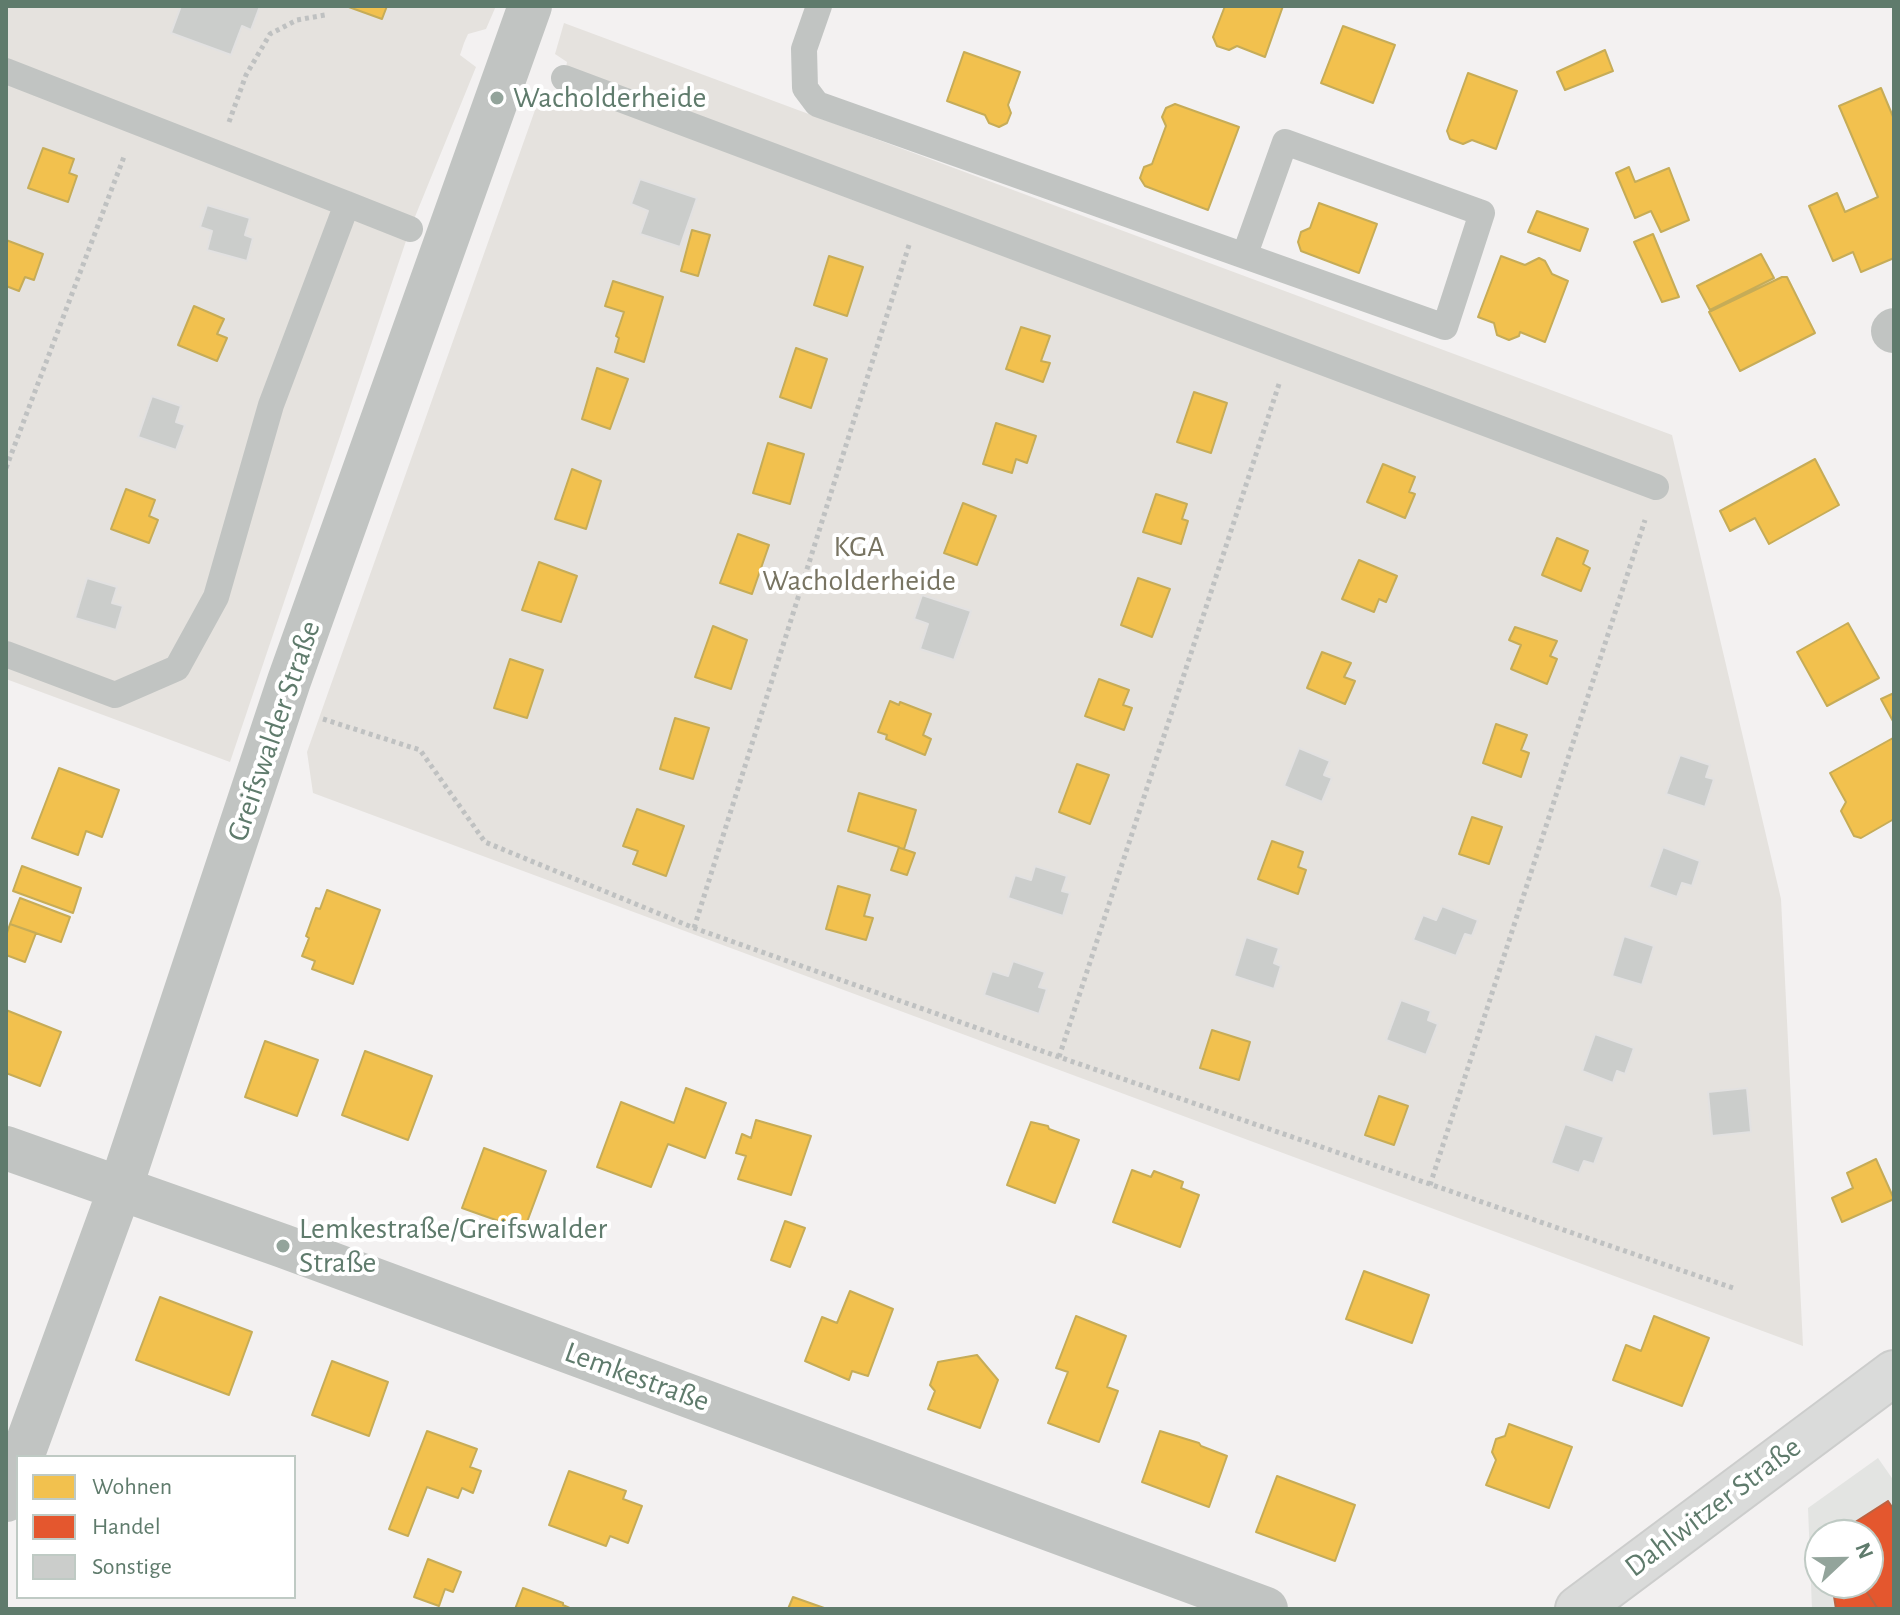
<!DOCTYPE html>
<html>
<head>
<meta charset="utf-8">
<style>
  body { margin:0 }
  #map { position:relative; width:1900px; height:1615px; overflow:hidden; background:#f3f1f1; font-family:"Alegreya Sans",sans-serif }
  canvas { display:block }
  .frame { position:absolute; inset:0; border:8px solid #5f7b6c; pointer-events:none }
  .legend { position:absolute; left:16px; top:1455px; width:280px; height:144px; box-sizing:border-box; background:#fff; border:2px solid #bfcac4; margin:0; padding:10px 14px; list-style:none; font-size:24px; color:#5f7b6c }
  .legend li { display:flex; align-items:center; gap:16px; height:40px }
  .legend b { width:40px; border:2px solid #bfcac4 }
  .north { position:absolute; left:1804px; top:1519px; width:80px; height:80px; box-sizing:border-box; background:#fff; border:2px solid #bfcac4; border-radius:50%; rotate:68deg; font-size:22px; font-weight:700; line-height:32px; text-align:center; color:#5f7b6c }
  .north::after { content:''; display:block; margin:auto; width:28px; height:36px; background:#93a49b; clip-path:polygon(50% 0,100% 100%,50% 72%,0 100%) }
</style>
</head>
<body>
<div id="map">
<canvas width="1900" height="1615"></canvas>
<div class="frame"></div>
<ul class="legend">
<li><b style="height:22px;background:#f2c14e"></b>Wohnen</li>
<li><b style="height:22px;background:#e4572e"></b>Handel</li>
<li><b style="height:22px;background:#cbcdcb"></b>Sonstige</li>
</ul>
<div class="north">N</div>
</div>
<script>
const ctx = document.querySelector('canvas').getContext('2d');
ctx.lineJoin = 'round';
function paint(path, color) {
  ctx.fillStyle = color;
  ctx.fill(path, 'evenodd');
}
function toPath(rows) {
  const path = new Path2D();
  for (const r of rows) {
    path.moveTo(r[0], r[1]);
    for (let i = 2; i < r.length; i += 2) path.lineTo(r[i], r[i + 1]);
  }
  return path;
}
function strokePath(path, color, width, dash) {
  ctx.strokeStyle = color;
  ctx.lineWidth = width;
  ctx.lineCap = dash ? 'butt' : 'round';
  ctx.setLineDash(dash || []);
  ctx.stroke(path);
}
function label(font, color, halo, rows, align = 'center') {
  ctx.font = font + ' "Alegreya Sans",sans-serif';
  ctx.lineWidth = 8;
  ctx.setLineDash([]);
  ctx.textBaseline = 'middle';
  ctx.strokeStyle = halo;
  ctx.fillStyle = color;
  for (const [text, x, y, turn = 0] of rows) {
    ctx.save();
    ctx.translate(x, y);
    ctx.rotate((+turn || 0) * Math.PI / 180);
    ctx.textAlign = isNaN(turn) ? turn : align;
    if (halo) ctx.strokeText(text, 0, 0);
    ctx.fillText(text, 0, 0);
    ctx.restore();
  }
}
const built = toPath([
  [1878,1458,1894,1481,1894,1609,1812,1609,1808,1508],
  [1820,1535,1868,1535,1868,1583,1820,1583]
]);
const green = toPath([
  [6,6,496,6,486,29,468,34,464,43,460,55,476,67,410,229,230,762,6,679],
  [564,23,1672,435,1781,899,1803,1346,313,793,307,752,540,96,556,96,564,78,567,62,555,54]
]);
const homes = toPath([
  [346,6,387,6,382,19,346,6],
  [1225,6,1283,6,1265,57,1237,46,1229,50,1217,46,1213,37,1225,6],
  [1343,26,1395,45,1373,103,1321,83,1343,26],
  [1605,50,1613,71,1565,90,1557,72,1605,50],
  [964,52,1020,72,1008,105,1011,113,1007,123,999,127,989,123,985,115,947,101,964,52],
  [1468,73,1517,91,1496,149,1472,140,1463,144,1450,139,1447,131,1468,73],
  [1881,88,1894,119,1894,258,1861,272,1853,252,1833,261,1809,206,1837,193,1845,212,1878,197,1839,106,1881,88],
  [1175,104,1239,127,1208,210,1145,186,1140,178,1144,167,1152,164,1166,126,1162,117,1166,108,1175,104],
  [43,148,74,159,69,173,77,176,68,202,28,188,43,148],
  [1629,167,1635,182,1669,168,1689,220,1661,232,1651,211,1635,218,1616,173,1629,167],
  [1319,203,1377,224,1359,273,1301,251,1298,242,1301,232,1310,228,1319,203],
  [1537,211,1588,229,1580,251,1528,232,1537,211],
  [692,230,710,235,698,276,681,271,692,230],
  [1653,234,1679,297,1662,302,1634,242,1653,234],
  [6,240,43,254,34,280,25,277,19,291,6,286,6,240],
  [1761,254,1774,278,1710,310,1697,286,1761,254],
  [829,256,863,267,847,316,814,305,829,256],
  [1501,256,1525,265,1539,258,1545,261,1552,274,1568,281,1545,342,1520,332,1519,336,1509,340,1497,335,1494,323,1478,317,1501,256],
  [1782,277,1787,277,1815,333,1740,371,1709,312,1782,277],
  [613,281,663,297,644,362,615,352,619,338,616,336,624,312,605,306,613,281],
  [194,306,224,319,217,334,227,338,217,361,178,345,194,306],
  [1021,327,1050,336,1041,361,1050,363,1043,382,1006,369,1021,327],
  [796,348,827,359,811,408,780,397,796,348],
  [597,368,628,379,610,429,582,419,597,368],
  [1194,392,1227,403,1211,453,1177,442,1194,392],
  [996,423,1036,436,1027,463,1016,459,1012,473,983,464,996,423],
  [768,443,804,454,790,504,753,493,768,443],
  [1815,459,1839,505,1769,544,1755,518,1730,531,1720,511,1815,459],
  [1383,464,1415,477,1409,492,1415,494,1405,518,1367,502,1383,464],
  [572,469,601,481,586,529,555,519,572,469],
  [126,489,155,500,149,516,158,520,149,543,111,529,126,489],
  [1156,494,1187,504,1182,519,1188,521,1181,544,1143,532,1156,494],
  [963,503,996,516,977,565,944,553,963,503],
  [738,534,769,545,752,594,720,583,738,534],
  [1557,538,1588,551,1583,564,1590,568,1581,591,1542,575,1557,538],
  [1359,560,1397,576,1386,602,1379,599,1374,612,1342,599,1359,560],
  [539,562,577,576,561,622,522,610,539,562],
  [1138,578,1170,589,1152,637,1121,625,1138,578],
  [1848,623,1879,678,1827,706,1797,652,1848,623],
  [713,626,747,640,731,689,695,677,713,626],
  [1515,627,1557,641,1550,656,1557,659,1547,684,1511,669,1521,645,1509,640,1515,627],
  [1322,652,1351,663,1344,677,1355,681,1345,704,1307,688,1322,652],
  [510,659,543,670,527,718,494,708,510,659],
  [1099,679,1129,690,1123,705,1132,708,1124,730,1085,716,1099,679],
  [1894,693,1894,723,1881,699,1894,693],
  [890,701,899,705,900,702,931,714,923,735,931,739,925,755,886,739,887,735,878,732,890,701],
  [675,718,709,728,693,779,660,769,675,718],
  [1496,724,1527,735,1521,750,1529,753,1521,777,1483,763,1496,724],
  [1893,738,1894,819,1861,838,1854,836,1841,811,1846,802,1830,773,1893,738],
  [1077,764,1109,775,1090,824,1059,812,1077,764],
  [59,768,119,790,102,837,86,831,78,855,32,838,59,768],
  [859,793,916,810,904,849,900,848,915,853,907,875,891,870,899,847,848,831,859,793],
  [637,809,684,826,666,876,633,864,638,851,623,846,637,809],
  [1472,817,1502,827,1489,864,1459,854,1472,817],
  [1272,841,1303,852,1298,867,1306,870,1298,894,1258,879,1272,841],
  [22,866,81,888,73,913,13,891,22,866],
  [838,886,870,895,864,916,873,918,866,940,826,929,838,886],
  [327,890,380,910,353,984,312,969,315,961,302,956,309,938,306,936,316,908,320,909,327,890],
  [20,898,70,917,61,942,10,924,20,898],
  [10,924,36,933,25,962,6,955,6,936,10,924],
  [6,1010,61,1032,40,1086,6,1073,6,1010],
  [1212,1030,1250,1042,1239,1080,1200,1068,1212,1030],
  [265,1041,318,1060,297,1116,245,1097,265,1041],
  [365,1051,432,1076,408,1140,342,1115,365,1051],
  [686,1088,726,1103,705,1158,668,1144,651,1187,597,1167,621,1102,674,1123,686,1088],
  [1379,1096,1408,1106,1394,1145,1365,1135,1379,1096],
  [756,1120,811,1136,791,1195,738,1179,746,1156,736,1153,742,1134,751,1138,756,1120],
  [1031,1122,1048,1126,1049,1129,1079,1140,1055,1203,1007,1185,1031,1122],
  [484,1148,546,1171,524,1230,462,1208,484,1148],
  [1876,1159,1894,1199,1842,1222,1832,1198,1853,1188,1847,1173,1876,1159],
  [1132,1170,1151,1177,1154,1171,1183,1182,1181,1188,1199,1195,1180,1247,1113,1222,1132,1170],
  [785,1221,805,1228,790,1267,771,1260,785,1221],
  [1364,1271,1429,1295,1412,1343,1346,1319,1364,1271],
  [850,1291,893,1309,868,1376,852,1371,849,1380,805,1361,822,1317,837,1323,850,1291],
  [160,1297,252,1332,229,1395,136,1360,160,1297],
  [1076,1316,1126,1336,1107,1387,1118,1391,1099,1442,1048,1423,1068,1372,1056,1368,1076,1316],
  [1654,1316,1709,1338,1682,1406,1613,1380,1626,1345,1641,1351,1654,1316],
  [977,1355,998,1380,980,1428,928,1409,935,1391,930,1385,938,1362,977,1355],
  [332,1361,388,1382,369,1436,312,1415,332,1361],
  [1509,1424,1572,1447,1549,1508,1486,1485,1496,1460,1492,1452,1496,1439,1505,1436,1509,1424],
  [427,1431,477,1449,470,1467,481,1471,473,1493,462,1488,458,1498,427,1487,408,1536,389,1529,427,1431],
  [1160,1431,1199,1443,1201,1446,1227,1456,1209,1507,1142,1482,1160,1431],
  [569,1471,626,1491,623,1499,642,1506,628,1543,610,1536,606,1546,549,1525,569,1471],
  [1277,1476,1355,1505,1335,1561,1256,1532,1277,1476],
  [428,1559,461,1572,453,1592,445,1589,439,1606,414,1597,428,1559],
  [523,1588,563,1603,563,1605,572,1609,515,1609,523,1588],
  [793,1597,827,1609,788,1609,793,1597]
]);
const shops = toPath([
  [1888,1501,1894,1510,1894,1609,1878,1609,1861,1583,1868,1583,1868,1535,1835,1535,1888,1501],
  [1832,1583,1861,1583,1878,1609,1836,1609,1832,1583]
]);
const building = toPath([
  [181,6,260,6,251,30,242,26,231,55,171,33,181,6],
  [640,179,697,198,680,247,640,234,648,211,631,204,640,179],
  [207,205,250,218,245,235,253,238,247,261,207,250,212,231,200,227,207,205],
  [152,396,181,406,176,422,185,425,176,450,138,437,152,396],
  [87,578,117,587,112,603,123,606,116,630,75,618,87,578],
  [922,595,971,611,954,660,920,649,928,624,914,619,922,595],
  [1299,748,1330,761,1324,775,1332,778,1322,802,1284,786,1299,748],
  [1680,755,1710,765,1706,777,1714,779,1705,807,1666,794,1680,755],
  [1663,847,1700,861,1692,886,1682,883,1677,897,1649,887,1663,847],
  [1035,866,1067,876,1062,891,1070,893,1063,916,1008,898,1015,875,1031,880,1035,866],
  [1442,906,1478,920,1472,936,1465,934,1456,956,1413,940,1423,915,1436,920,1442,906],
  [1624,936,1654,946,1642,985,1612,976,1624,936],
  [1246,937,1279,948,1274,963,1281,966,1274,989,1234,976,1246,937],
  [1013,961,1045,972,1039,987,1047,989,1039,1014,984,995,992,971,1008,976,1013,961],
  [1401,1000,1431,1011,1428,1020,1438,1024,1426,1055,1386,1040,1401,1000],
  [1595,1034,1634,1048,1625,1074,1617,1071,1613,1083,1582,1071,1595,1034],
  [1747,1088,1751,1132,1712,1136,1708,1092,1747,1088],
  [1565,1124,1604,1137,1594,1164,1584,1161,1579,1173,1551,1163,1565,1124]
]);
const path = toPath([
  [229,122,246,75,270,34,297,20,325,15],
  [6,468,125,154],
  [323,719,420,750,485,842,694,928,1059,1057,1733,1288],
  [694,928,910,242],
  [1059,1057,1280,381],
  [1430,1185,1645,520]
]);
const service = toPath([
  [819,6,804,49,805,88,817,104,1445,327,1482,213,1285,142,1245,254],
  [6,71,347,204],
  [564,78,1656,487],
  [6,654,115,695,177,668,216,597,271,405,347,204,410,229]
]);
const minor = toPath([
  [1893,331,1894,330],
  [6,1148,283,1246,1266,1609],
  [22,1457,120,1189,289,681,530,6],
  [6,1500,18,1467]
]);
const secondary = toPath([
  [1578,1609,1894,1373]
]);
const markers = [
  [497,98,8,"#93a49b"],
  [283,1246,8,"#93a49b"]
];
const poiNames = [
  ["Wacholderheide",513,98],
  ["Lemkestraße/Greifswalder",299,1229],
  ["Straße",299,1263]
];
const parkNames = [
  ["KGA",859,547],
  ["Wacholderheide",859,581]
];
const streetNames = [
  ["Greifswalder Straße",274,731,-71],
  ["Lemkestraße",637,1377,20],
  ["Dahlwitzer Straße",1713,1507,-37]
];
paint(built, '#e3e4e2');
paint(green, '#e5e2de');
paint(homes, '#f2c14e');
strokePath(homes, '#c6ac57', 2);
paint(shops, '#e4572e');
strokePath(shops, '#bc6241', 2);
paint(building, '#cbcdcb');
strokePath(building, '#e2e1e1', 2);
strokePath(secondary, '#cccdcc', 48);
strokePath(path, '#bfc1c1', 5, [4, 4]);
strokePath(service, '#c1c4c2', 26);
strokePath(minor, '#c1c4c2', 44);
strokePath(secondary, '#dadbda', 44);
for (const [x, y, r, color] of markers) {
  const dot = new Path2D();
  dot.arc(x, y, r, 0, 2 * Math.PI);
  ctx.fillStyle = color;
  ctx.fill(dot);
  strokePath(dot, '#fff', 3);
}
label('30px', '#5f7b6c', '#fff', poiNames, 'left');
label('30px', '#787462', '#fff', parkNames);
label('30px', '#5f7b6c', '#fff', streetNames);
</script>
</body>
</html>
